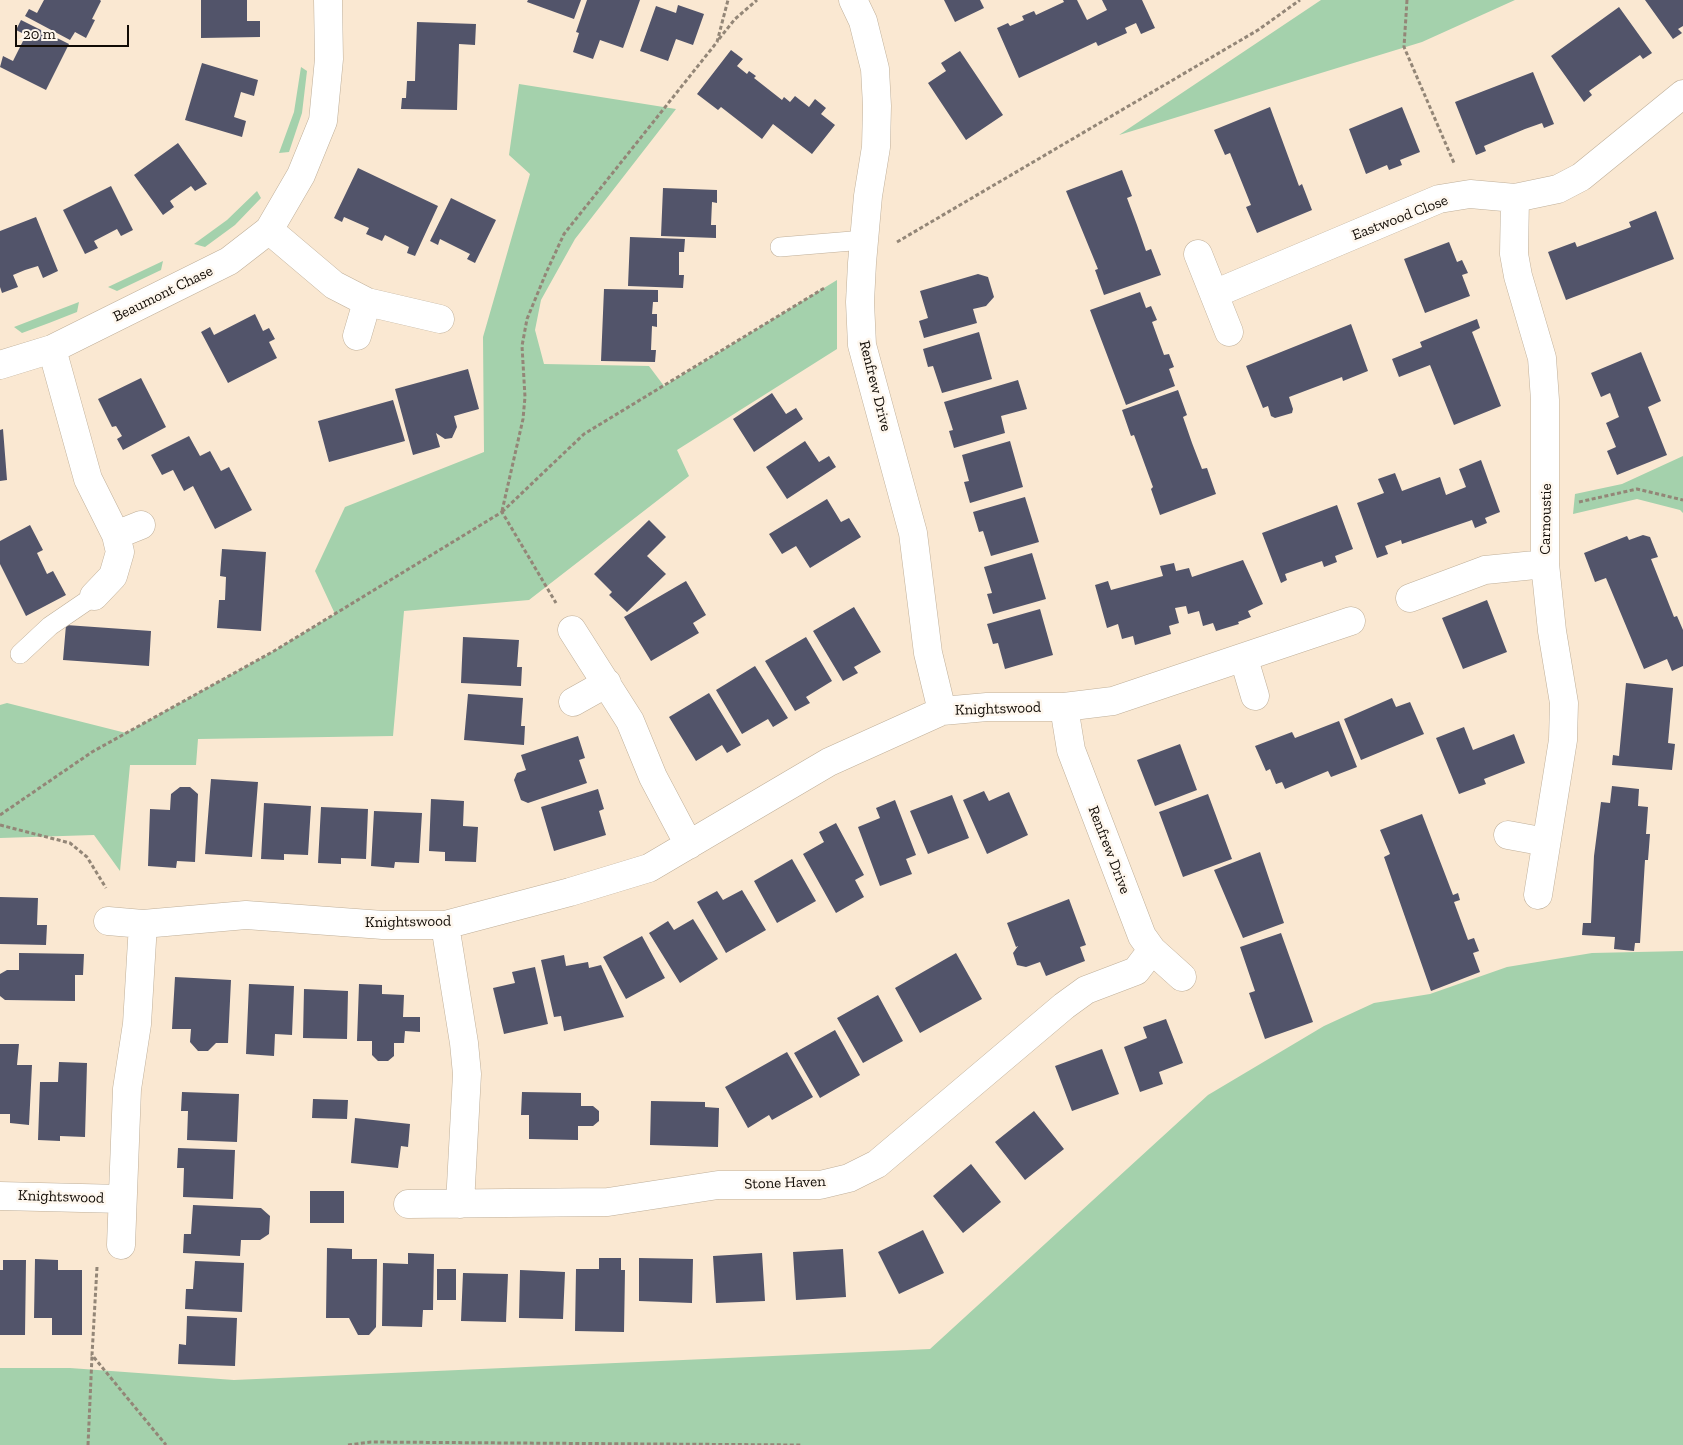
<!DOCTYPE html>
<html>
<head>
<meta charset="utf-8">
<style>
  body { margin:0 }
  #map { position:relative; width:1683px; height:1445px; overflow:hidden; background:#fae8d2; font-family:"Zilla Slab",serif }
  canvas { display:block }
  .scale { position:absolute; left:15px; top:25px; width:114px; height:22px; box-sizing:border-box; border:2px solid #110b05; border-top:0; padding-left:6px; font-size:15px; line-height:18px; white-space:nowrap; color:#110b05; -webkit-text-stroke:4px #fef7ee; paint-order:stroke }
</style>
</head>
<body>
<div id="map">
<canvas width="1683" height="1445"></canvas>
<div class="scale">20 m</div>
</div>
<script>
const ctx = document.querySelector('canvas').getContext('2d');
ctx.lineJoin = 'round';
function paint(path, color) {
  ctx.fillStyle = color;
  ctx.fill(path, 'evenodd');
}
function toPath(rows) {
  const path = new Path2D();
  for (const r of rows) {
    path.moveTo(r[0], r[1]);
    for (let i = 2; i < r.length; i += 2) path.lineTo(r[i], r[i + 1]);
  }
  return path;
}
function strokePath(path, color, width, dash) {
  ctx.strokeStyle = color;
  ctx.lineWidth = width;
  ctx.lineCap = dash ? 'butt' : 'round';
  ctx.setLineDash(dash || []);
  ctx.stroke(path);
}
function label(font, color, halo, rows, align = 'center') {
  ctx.font = font + ' "Zilla Slab",serif';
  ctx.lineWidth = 5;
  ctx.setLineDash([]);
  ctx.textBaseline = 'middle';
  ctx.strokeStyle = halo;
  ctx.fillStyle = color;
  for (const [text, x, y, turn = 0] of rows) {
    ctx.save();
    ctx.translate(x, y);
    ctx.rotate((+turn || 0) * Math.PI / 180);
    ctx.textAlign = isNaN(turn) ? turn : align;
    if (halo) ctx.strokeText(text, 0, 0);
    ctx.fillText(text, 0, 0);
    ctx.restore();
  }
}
const green = toPath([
  [1321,0,1515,0,1422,42,1119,135],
  [301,67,307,71,302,113,289,152,279,153,294,112],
  [519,84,676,109,575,239,541,300,535,330,544,364,649,366,664,386,837,280,837,349,677,450,689,476,529,600,404,611,393,736,198,739,196,765,130,765,120,871,94,835,0,838,0,705,7,703,126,733,274,651,335,614,315,571,345,507,484,452,483,337,530,174,509,155],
  [257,191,261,198,235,225,205,247,194,244,227,220],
  [163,261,161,270,117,291,108,287],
  [79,302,77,312,49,323,22,333,14,327],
  [1683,456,1683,513,1680,510,1637,499,1573,514,1575,494,1622,484],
  [1683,951,1683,1445,0,1445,0,1368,70,1368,234,1380,930,1349,1208,1095,1324,1026,1374,1003,1430,994,1507,967,1592,953]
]);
const building = toPath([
  [44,0,100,0,101,1,92,19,95,20,86,38,75,32,70,40,25,16,29,9,37,13],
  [201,0,247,0,247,21,260,21,260,37,201,38],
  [528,0,581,0,574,19,527,2],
  [587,0,640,0,623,48,600,40,593,59,573,52,579,33,576,32],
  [944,0,980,0,984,8,955,22],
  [1063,0,1077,0,1087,20,1107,10,1102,0,1142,0,1155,28,1141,34,1136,23,1125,28,1127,33,1098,46,1096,42,1019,78,997,28,1008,23,1010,26,1024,20,1022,16,1034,11,1036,15,1064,2],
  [1645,0,1683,0,1683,26,1678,29,1682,33,1673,39],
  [678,5,704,14,693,45,676,39,668,61,640,51,656,6,676,13],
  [1619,7,1652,53,1643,59,1640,55,1603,81,1589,91,1592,95,1584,102,1551,56],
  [21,20,69,44,46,90,0,67,3,56,13,61,26,35,16,30],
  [417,22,476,24,475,45,459,44,457,110,401,109,402,98,406,98,407,81,415,81],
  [731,50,743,59,737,66,747,74,749,71,756,76,754,78,782,100,784,97,790,102,795,96,809,107,815,99,826,108,821,114,835,125,812,154,773,124,762,139,721,107,718,110,697,94],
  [960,51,1003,115,966,140,928,83,946,71,941,63],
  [202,63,258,80,254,96,241,92,234,117,246,121,242,137,185,120],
  [1533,72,1554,124,1544,128,1542,123,1525,129,1484,146,1486,151,1476,155,1455,102],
  [1270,107,1299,186,1302,184,1312,210,1257,233,1246,207,1251,205,1230,153,1225,155,1214,130],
  [1402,107,1420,152,1400,160,1402,165,1389,170,1387,165,1366,174,1349,129],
  [178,143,207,184,195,191,191,186,170,201,174,207,163,215,134,175],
  [358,168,438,206,415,256,407,253,409,247,385,235,382,241,366,234,369,228,344,217,342,222,334,218],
  [1122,170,1132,196,1127,198,1137,225,1146,251,1151,249,1161,275,1104,295,1095,270,1098,269,1066,191],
  [111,186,133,230,121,236,117,229,94,241,98,248,85,254,63,210],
  [663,188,717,190,717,203,712,202,711,225,716,225,716,238,661,236],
  [451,198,496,220,475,263,467,259,470,254,440,239,438,245,430,241],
  [1656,211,1674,259,1566,300,1548,252,1575,242,1577,247,1631,227,1629,222],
  [36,217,58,271,43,278,38,266,25,270,13,275,18,287,2,293,0,287,0,231],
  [630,237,685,239,684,252,679,252,679,275,684,275,683,288,628,286],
  [1449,242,1457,262,1462,260,1468,273,1462,275,1470,296,1425,313,1404,259],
  [978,274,988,277,994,297,986,306,973,309,977,323,924,338,919,321,928,318,920,291],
  [604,289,658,290,658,302,653,302,652,314,657,314,657,327,652,326,651,350,656,350,655,362,601,361],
  [1140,292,1146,308,1151,306,1157,320,1152,322,1164,355,1169,354,1174,367,1169,369,1175,386,1126,405,1090,310],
  [255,314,263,331,269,328,275,339,269,342,277,358,228,383,201,332,210,327,214,335],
  [1477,319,1480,328,1472,332,1501,406,1454,425,1430,365,1399,377,1392,359,1422,347,1420,342],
  [1351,324,1368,371,1343,381,1342,377,1289,397,1293,409,1292,413,1275,418,1271,416,1268,406,1263,408,1246,366],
  [979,332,992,379,942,393,933,366,928,367,923,349],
  [1641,352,1661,401,1648,407,1667,455,1617,475,1607,451,1616,447,1606,423,1619,417,1610,393,1601,397,1591,373],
  [468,369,479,409,454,416,457,427,452,438,445,439,436,433,440,447,413,455,395,389],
  [141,378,166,427,123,450,117,439,122,436,116,426,112,427,98,399],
  [1018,380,1027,409,1001,416,1005,433,954,448,949,431,953,430,944,402],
  [1178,390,1187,415,1183,417,1192,443,1202,469,1207,468,1216,494,1160,515,1151,489,1153,487,1134,435,1131,436,1122,410],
  [772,393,786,414,796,408,803,419,754,452,733,419],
  [393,400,405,441,329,462,318,421],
  [3,429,7,480,0,481,0,430],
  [189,436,200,456,210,451,221,471,229,467,252,510,215,529,193,486,184,491,173,470,162,475,151,455],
  [805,441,819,462,829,456,836,467,787,499,766,467],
  [1010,441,1023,487,970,503,964,482,969,481,962,455],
  [1481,460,1500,512,1485,518,1487,523,1475,528,1472,520,1402,544,1401,540,1385,546,1388,554,1377,558,1357,503,1384,493,1378,479,1395,473,1402,491,1440,477,1446,495,1466,487,1459,469],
  [1025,497,1039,542,991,556,983,531,979,532,973,512],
  [827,499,841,522,849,518,861,537,810,568,796,546,782,554,769,534],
  [1337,505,1353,549,1335,556,1337,562,1324,567,1322,561,1285,574,1287,580,1281,583,1262,533],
  [649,520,666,537,647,556,666,574,627,612,609,595,612,592,594,574],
  [30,525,43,550,37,553,47,574,53,571,66,595,26,616,0,564,0,541],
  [1643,535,1650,537,1658,557,1651,559,1674,617,1677,616,1683,630,1683,666,1672,671,1667,659,1644,669,1606,578,1595,582,1584,553,1627,536,1629,540],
  [222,549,266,552,261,631,217,628,219,600,225,600,226,577,220,576],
  [1032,553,1046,599,993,614,987,594,992,593,984,567],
  [1243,560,1263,604,1248,611,1251,617,1238,622,1239,624,1216,631,1213,623,1203,626,1199,611,1188,614,1186,606,1175,608,1179,623,1169,626,1171,634,1135,645,1133,636,1122,639,1118,624,1107,628,1095,585,1108,581,1111,590,1163,576,1160,566,1174,563,1176,571,1189,568,1192,577],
  [686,581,706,615,693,623,699,633,651,661,624,617],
  [1487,600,1507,652,1463,669,1442,618],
  [854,607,881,652,854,667,858,673,843,681,813,631],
  [1040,609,1053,655,1005,669,998,643,993,644,987,624],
  [66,625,151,631,149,666,63,660],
  [463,637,519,640,517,667,522,667,521,686,461,683],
  [806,637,832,681,806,697,810,703,795,711,765,661],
  [755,666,788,718,773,727,768,719,742,734,716,690],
  [1626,683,1673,688,1668,743,1675,744,1672,770,1612,765,1613,755,1619,756],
  [709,693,741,745,727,753,722,745,696,761,669,717],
  [468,694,523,698,521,726,525,726,524,745,464,740],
  [1392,698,1396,707,1410,702,1424,734,1361,760,1344,719],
  [1339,721,1357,767,1331,777,1328,771,1285,789,1282,782,1276,784,1270,769,1266,771,1255,746,1292,732,1295,738],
  [1464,727,1473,750,1514,734,1525,763,1484,779,1486,784,1459,794,1436,738],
  [578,736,585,758,579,760,587,783,528,803,521,800,514,780,517,773,526,770,521,755],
  [1180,744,1197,790,1155,806,1137,760],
  [211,779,258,782,252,857,205,854],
  [1612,786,1639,789,1638,806,1648,807,1646,834,1650,834,1648,860,1645,860,1640,943,1635,943,1634,951,1614,949,1615,937,1582,935,1583,923,1591,923,1594,856,1601,802,1610,803],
  [180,787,190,787,198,794,195,862,177,861,176,868,148,866,150,809,170,810,171,794],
  [598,789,604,809,599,811,606,835,554,851,541,807],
  [984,791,989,801,1009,792,1028,835,987,854,963,800],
  [1208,794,1232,859,1183,877,1159,812],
  [952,795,969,838,928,854,910,811],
  [431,799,464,801,463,826,478,827,476,862,445,861,445,852,429,851],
  [895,800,916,855,906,859,912,874,880,886,858,827,880,818,876,808],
  [264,803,311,806,308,855,284,854,284,860,261,859],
  [321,807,368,809,366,859,341,858,341,864,318,863],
  [374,811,422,813,419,863,395,862,394,868,371,866],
  [1422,814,1453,895,1458,893,1460,900,1454,902,1468,940,1474,938,1479,951,1473,953,1480,972,1431,991,1384,857,1390,854,1380,830],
  [836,823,864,875,855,880,864,897,836,913,803,854,824,842,819,832],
  [1260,852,1284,923,1243,938,1214,870],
  [792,859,816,901,777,923,754,881],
  [742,890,766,930,726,953,697,902,717,891,723,900],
  [0,897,38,898,37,925,47,925,46,945,0,944],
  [1069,899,1086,945,1080,947,1085,961,1046,976,1040,962,1026,967,1017,965,1013,953,1018,946,1016,947,1007,923],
  [693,919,718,959,680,983,649,933,668,921,674,930],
  [1281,933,1313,1022,1265,1039,1249,993,1255,991,1240,947],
  [642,936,665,978,626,999,603,957],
  [19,953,84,954,83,975,75,975,75,1001,5,1000,0,996,0,974,7,970,19,970],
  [956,953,982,999,920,1033,895,988],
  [564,955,566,966,588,962,589,968,601,965,624,1017,564,1031,561,1016,554,1017,541,960],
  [535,967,548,1024,504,1034,493,988,515,983,512,972],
  [175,977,231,980,228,1043,216,1043,208,1051,198,1051,190,1042,191,1029,172,1029],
  [249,984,294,986,292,1035,275,1034,274,1056,246,1054],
  [359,984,382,985,382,994,404,995,403,1017,420,1017,420,1032,405,1031,404,1043,394,1043,394,1056,388,1061,378,1061,372,1055,372,1041,357,1041],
  [304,989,348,991,347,1039,303,1038],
  [878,995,903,1041,863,1063,837,1018],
  [1166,1019,1183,1063,1159,1072,1163,1084,1140,1092,1124,1047,1147,1038,1143,1027],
  [835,1030,860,1075,820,1098,794,1053],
  [0,1044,19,1044,17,1065,32,1065,29,1125,10,1123,10,1114,0,1114],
  [1102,1049,1119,1094,1072,1111,1055,1066],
  [787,1052,813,1097,772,1120,769,1115,748,1128,725,1087],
  [59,1062,87,1063,85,1137,60,1136,60,1141,38,1140,40,1082,58,1082],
  [182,1092,239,1094,237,1142,187,1140,188,1111,181,1111],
  [522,1092,581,1093,581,1106,593,1106,599,1111,599,1121,593,1126,578,1126,578,1140,529,1139,529,1115,521,1115],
  [313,1099,348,1100,347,1119,312,1118],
  [651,1101,705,1102,705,1107,719,1108,718,1147,650,1145],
  [1034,1111,1064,1149,1025,1180,995,1142],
  [355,1118,410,1124,408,1147,401,1146,398,1168,351,1163],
  [178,1148,235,1150,233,1199,183,1197,184,1168,177,1168],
  [971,1164,1001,1202,963,1233,933,1196],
  [310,1191,344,1191,344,1223,310,1223],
  [193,1205,261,1208,270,1216,269,1234,260,1240,241,1240,240,1256,183,1253,184,1234,191,1234],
  [923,1230,944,1273,899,1294,878,1252],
  [327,1248,352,1249,352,1259,377,1259,376,1327,369,1335,358,1335,349,1318,326,1318],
  [843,1249,846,1297,796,1300,793,1252],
  [408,1253,434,1254,433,1310,423,1310,422,1327,382,1326,383,1263,408,1264],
  [762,1253,765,1301,716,1303,713,1256],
  [599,1258,621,1258,621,1270,625,1270,624,1332,575,1331,576,1269,599,1269],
  [639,1258,693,1259,692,1303,639,1301],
  [35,1259,58,1260,58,1270,82,1270,82,1335,52,1335,52,1318,34,1318],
  [3,1260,26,1260,25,1335,0,1335,0,1270,3,1270],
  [195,1261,244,1263,242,1312,185,1309,186,1289,193,1289],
  [437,1269,456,1269,456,1300,437,1300],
  [520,1270,565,1272,563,1319,519,1318],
  [463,1273,508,1274,506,1322,461,1321],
  [187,1316,237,1318,235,1366,178,1364,179,1344,186,1345]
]);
const path = toPath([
  [1407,0,1404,47,1454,163],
  [719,39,735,19,757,0],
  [897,242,1258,30,1300,0],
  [1579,502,1637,489,1683,500],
  [502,511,523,419,525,397,522,346,527,319,546,273,564,234,717,42,728,0],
  [502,512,584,434,826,287],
  [0,815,92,752,274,651,502,512,556,603],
  [0,825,70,843,87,857,106,888],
  [97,1267,92,1355,166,1445],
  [88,1445,92,1356],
  [348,1445,371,1442,801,1445]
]);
const service = toPath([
  [780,247,864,240],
  [20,654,50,626,94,596]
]);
const minor = toPath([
  [853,0,863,21,875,69,877,106,876,147,868,196,862,263,860,302,862,345,913,533,928,653,942,711],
  [1515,198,1514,254,1518,276,1542,358,1545,400,1545,564,1552,631,1564,703,1563,740,1538,895],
  [269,230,334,285,367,302,440,319],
  [1198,254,1229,332],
  [1214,294,1439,199,1470,194,1515,198,1558,189,1581,177,1683,94],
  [357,336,367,302],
  [52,349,88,479,116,535,120,552,113,576,94,596],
  [0,365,52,349,229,261,269,230,301,175,323,121,329,59,328,0],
  [116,535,141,525],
  [1410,598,1485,570,1545,564],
  [572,630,630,721,653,777,689,845],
  [1244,659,1255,696],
  [573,702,607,683],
  [1064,707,1071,750,1142,936,1152,950,1182,977],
  [1508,835,1546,842],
  [108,921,143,924,246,915,383,925,445,925,570,892,649,868,829,762,942,711,987,707,1064,707,1113,701,1351,621],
  [445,925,464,1043,467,1074,460,1204],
  [0,1196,122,1199],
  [408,1204,608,1202,718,1185,820,1185,849,1178,877,1164,1064,1006,1086,990,1136,971,1152,950],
  [121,1245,127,1089,137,1024,143,924]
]);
const streetNames = [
  ["Eastwood Close",1400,218,-21],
  ["Beaumont Chase",163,294,-26],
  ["Renfrew Drive",875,386,76],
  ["Carnoustie",1546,519,-89],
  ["Knightswood",998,709,-2],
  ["Renfrew Drive",1109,850,69],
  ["Knightswood",408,922,-1],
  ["Stone Haven",785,1183,-2],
  ["Knightswood",61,1197,2]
];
paint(green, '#a4d1ac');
paint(building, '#52546a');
strokePath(service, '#bfaf99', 20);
strokePath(minor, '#bfaf99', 29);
strokePath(path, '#938677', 3, [4, 2.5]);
strokePath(service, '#fff', 19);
strokePath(minor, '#fff', 28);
label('15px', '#110b05', '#fef7ee', streetNames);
</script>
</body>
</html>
